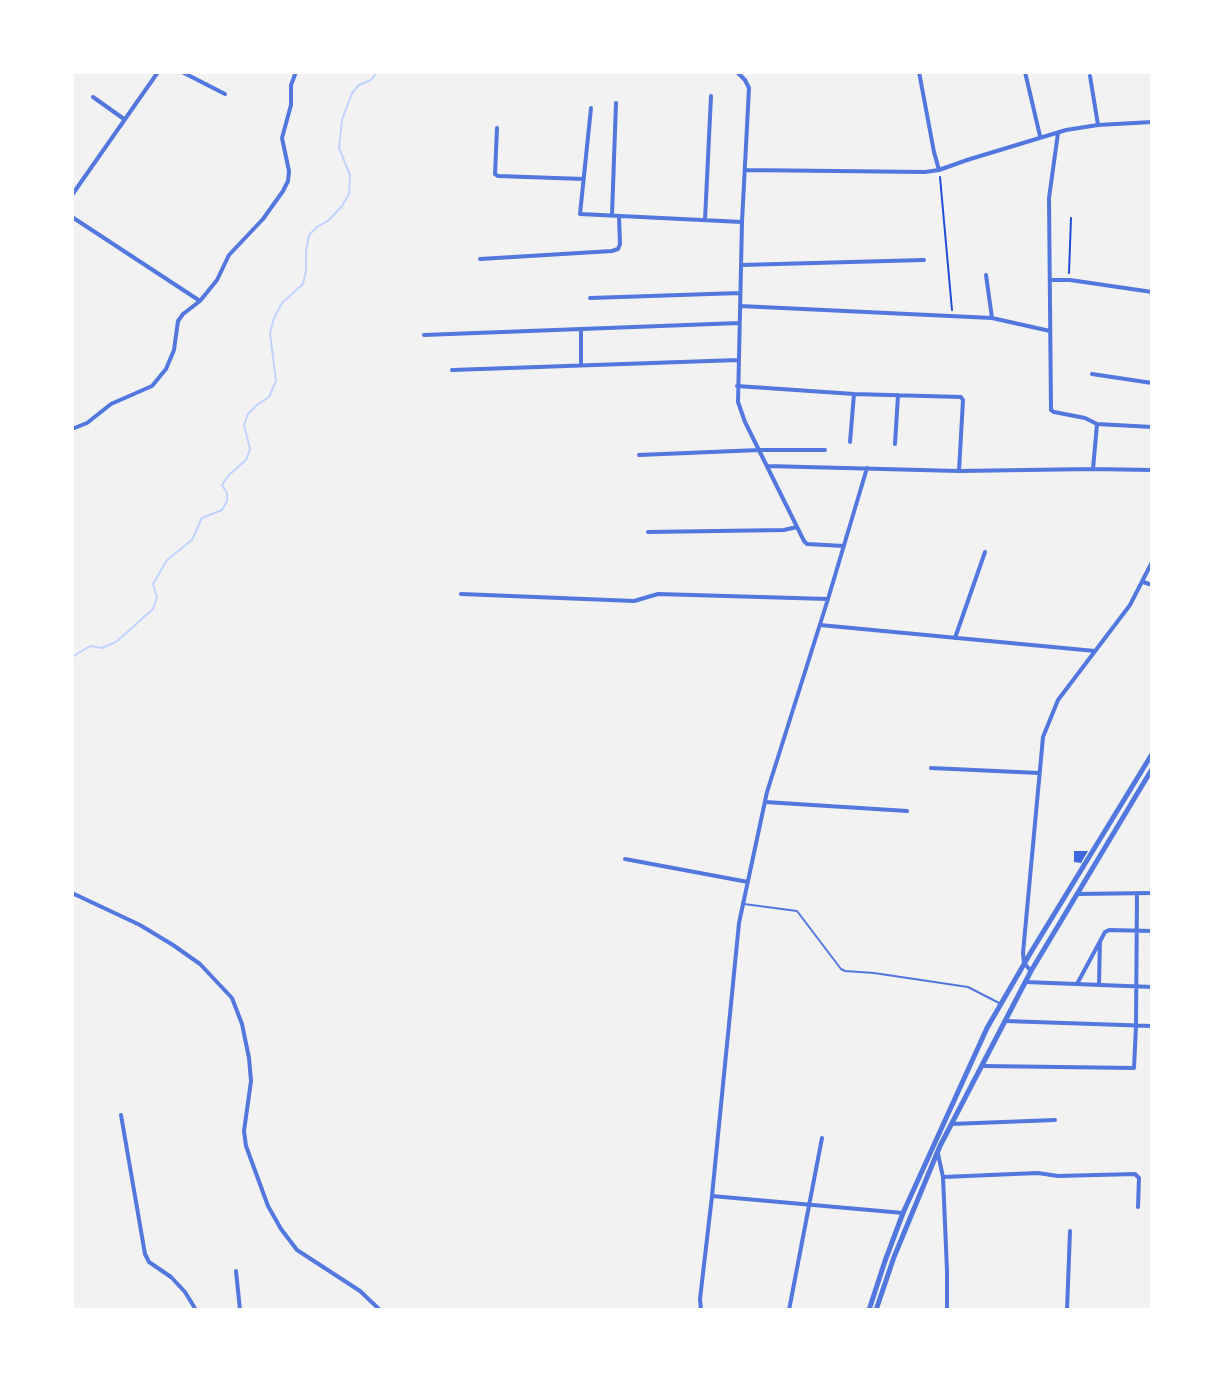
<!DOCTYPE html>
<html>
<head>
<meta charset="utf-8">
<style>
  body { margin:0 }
  #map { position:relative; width:1224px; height:1382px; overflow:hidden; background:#f2f2f2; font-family:"Space Grotesk",sans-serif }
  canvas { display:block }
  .frame { position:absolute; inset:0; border:74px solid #fff; pointer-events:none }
</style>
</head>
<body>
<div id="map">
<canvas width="1224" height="1382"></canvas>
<div class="frame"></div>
</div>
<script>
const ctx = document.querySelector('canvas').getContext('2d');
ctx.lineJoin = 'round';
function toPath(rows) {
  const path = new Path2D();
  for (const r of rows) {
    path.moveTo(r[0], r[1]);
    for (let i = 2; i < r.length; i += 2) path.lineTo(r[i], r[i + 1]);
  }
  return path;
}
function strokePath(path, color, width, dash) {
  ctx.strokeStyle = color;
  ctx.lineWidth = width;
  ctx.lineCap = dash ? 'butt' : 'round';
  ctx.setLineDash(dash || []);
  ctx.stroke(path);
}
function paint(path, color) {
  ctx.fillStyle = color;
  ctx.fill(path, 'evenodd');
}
const stream = toPath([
  [72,657,90,646,102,648,116,642,153,609,157,597,153,584,167,560,192,540,202,518,222,510,227,501,227,493,222,485,229,475,246,460,250,449,244,425,248,414,257,405,269,397,276,381,270,333,274,318,282,303,303,284,306,271,306,251,309,235,317,227,329,220,342,206,349,194,350,175,339,148,342,120,352,93,359,85,371,80,377,72]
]);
const building = toPath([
  [1074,851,1088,851,1081,863,1074,862]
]);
const path = toPath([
  [940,177,952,310],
  [1069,273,1071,218]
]);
const service = toPath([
  [744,904,797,911,841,969,845,971,874,973,968,987,999,1003]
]);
const minor = toPath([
  [182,72,225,94],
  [737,72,745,80,749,88,742,222,738,402,745,422,804,541,807,544,844,546],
  [919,72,934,152,939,170],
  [1025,72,1040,136],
  [1090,76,1098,125],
  [93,97,124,119],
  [591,108,580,214,742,222],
  [497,128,495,174,498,176,584,179],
  [1058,133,1049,198,1051,410,1054,412,1085,418,1097,424,1152,427],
  [745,170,925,172,939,170,967,160,1066,130,1098,125,1152,122],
  [72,195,158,72],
  [612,215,616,103],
  [72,217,200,301],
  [705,220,711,96],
  [480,259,612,251,618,249,620,244,619,216],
  [741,265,924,260],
  [986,275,992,318],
  [1050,280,1070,280,1152,292],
  [590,298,740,293],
  [740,306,992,318,1050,331],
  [424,335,581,329],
  [581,364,581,329,739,323],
  [452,370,738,360],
  [1092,374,1152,383],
  [737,386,854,394,961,397,963,400,959,471],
  [72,429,87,423,111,404,152,386,166,369,174,350,178,321,183,314,200,301,217,280,229,255,263,219,283,191,288,181,289,171,282,138,291,105,291,85,296,72],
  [850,442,854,394],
  [895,444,898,395],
  [639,455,759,450,825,450],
  [767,466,959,471,1093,469,1152,470],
  [1093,469,1097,424],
  [648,532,784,530,797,527],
  [1143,582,1152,585],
  [461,594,634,601,658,594,828,599],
  [820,625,1095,651],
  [955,638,985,552],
  [931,768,1039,773],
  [765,802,907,811],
  [625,859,748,882],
  [72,893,140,925,173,945,200,964,232,998,242,1024,249,1058,251,1081,244,1131,246,1146,268,1206,281,1229,297,1250,360,1291,380,1310],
  [1078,894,1152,893],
  [1031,971,1024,963,1023,953,1043,737,1058,700,1130,605,1152,562],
  [1025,982,1152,987],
  [1077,984,1105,932,1109,930,1152,931],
  [1099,984,1100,941],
  [1005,1021,1152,1026],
  [982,1066,1134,1068,1136,1026,1137,893],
  [121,1115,145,1254,149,1262,171,1277,185,1292,196,1310],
  [951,1124,1055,1120],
  [938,1154,943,1177,1038,1173,1058,1176,1135,1174,1139,1178,1138,1207],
  [943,1177,947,1271,947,1310],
  [712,1196,903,1213],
  [236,1271,240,1310],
  [701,1310,700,1299,712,1196,739,923,767,792,828,599,867,468],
  [789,1310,822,1138],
  [1067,1310,1070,1231]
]);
const tertiary = toPath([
  [869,1310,885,1261,903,1213,987,1028,1031,952,1152,754],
  [876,1310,894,1257,940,1146,1031,971,1152,769]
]);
strokePath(stream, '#bfd3fe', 2);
paint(building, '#3d67dc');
strokePath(path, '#1d4ed8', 2);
strokePath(service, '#5277de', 2);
strokePath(minor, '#5277de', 4);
strokePath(tertiary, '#5277de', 5);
</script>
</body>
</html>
